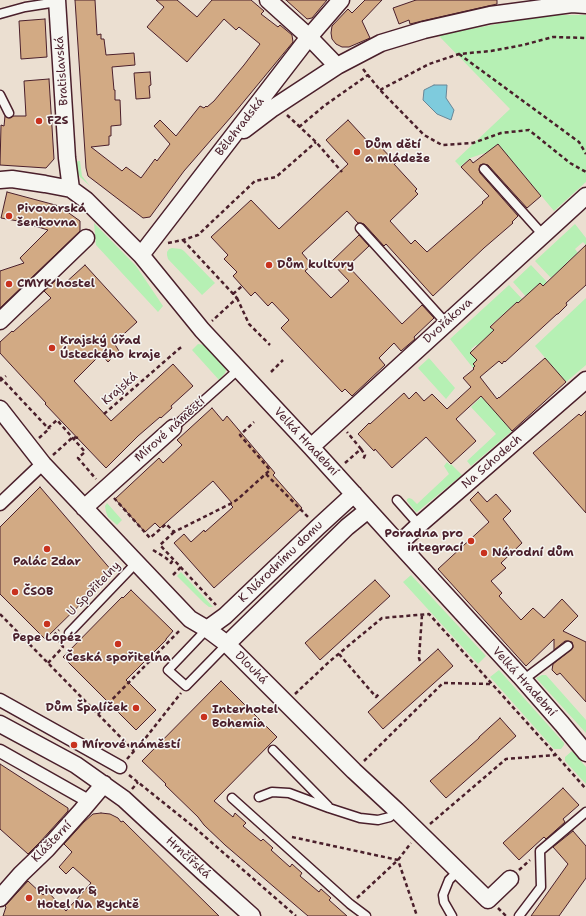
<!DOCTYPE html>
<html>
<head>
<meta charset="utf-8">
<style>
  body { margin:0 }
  canvas { display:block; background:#ebdfd1 }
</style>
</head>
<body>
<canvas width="586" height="916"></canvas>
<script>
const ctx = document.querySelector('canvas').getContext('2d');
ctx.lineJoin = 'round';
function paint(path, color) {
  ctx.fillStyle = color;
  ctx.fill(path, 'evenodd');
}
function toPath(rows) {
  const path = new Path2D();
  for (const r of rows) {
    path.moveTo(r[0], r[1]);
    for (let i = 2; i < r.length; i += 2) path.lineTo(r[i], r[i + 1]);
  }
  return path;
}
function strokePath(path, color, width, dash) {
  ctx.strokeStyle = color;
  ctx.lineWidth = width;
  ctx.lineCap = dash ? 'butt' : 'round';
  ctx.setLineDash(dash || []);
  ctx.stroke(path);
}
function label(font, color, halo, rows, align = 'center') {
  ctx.font = font + ' "Shantell Sans",sans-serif';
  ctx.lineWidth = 3;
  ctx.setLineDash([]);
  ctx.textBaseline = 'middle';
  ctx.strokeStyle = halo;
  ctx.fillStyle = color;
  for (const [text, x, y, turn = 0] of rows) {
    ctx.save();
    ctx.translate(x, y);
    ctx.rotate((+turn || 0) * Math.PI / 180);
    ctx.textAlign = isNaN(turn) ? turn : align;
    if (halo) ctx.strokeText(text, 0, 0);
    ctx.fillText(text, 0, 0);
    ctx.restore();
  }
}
const green = toPath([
  [550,15,586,15,586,182,554,211,498,144,488,152,470,158,461,166,486,193,455,161,510,109,438,35,513,21],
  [80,161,82,176,90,186,80,177,74,170,72,162],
  [94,223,136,266,159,300,163,306,158,312,96,245],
  [575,224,586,238,586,245,583,242,575,249,578,253,567,262,568,263,551,278,535,261],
  [172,248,181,249,184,251,215,283,202,295,168,259,167,255,167,252,169,249],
  [531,265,547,282,543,286,540,283,533,289,528,299,513,282],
  [509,285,525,302,520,305,517,302,490,326,493,330,493,331,483,340,480,345,479,344,477,346,476,345,471,349,472,350,470,353,477,360,473,364,475,366,473,368,450,339],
  [586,298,586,365,566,382,535,346],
  [198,344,205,345,224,365,226,370,225,373,219,380,192,350],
  [429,358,455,388,446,399,418,368],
  [482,396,512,431,471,466,467,461,496,434,471,407],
  [447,462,450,465,451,464,462,475,417,512,416,512,407,501,407,499,409,498,412,499,417,504,449,474,444,466],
  [107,503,122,520,117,525,108,517,106,512,105,506],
  [181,572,213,607,209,607,204,603,177,576],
  [411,575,486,656,478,664,403,582],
  [499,670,564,743,564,745,561,749,554,749,490,677],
  [542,675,546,675,586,720,586,733,536,678],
  [572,751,586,767,586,784,565,761,565,757]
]);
const water = toPath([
  [434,85,447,85,446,98,454,110,451,120,437,114,423,100,424,90,434,85]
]);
const building = toPath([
  [75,0,95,0,97,35,101,34,101,39,104,39,106,55,134,53,135,65,112,67,114,90,115,90,115,100,120,100,121,125,111,126,111,136,109,136,109,145,91,147,122,171,126,167,141,178,155,159,157,161,170,144,154,126,160,120,176,136,200,106,204,108,206,106,207,107,214,101,244,65,260,44,239,27,236,30,224,19,187,62,147,27,164,7,156,0,177,0,197,17,212,0,251,0,264,11,261,14,278,27,280,25,292,35,293,42,231,117,184,171,150,217,143,218,88,176,86,168,75,0],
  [286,0,327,0,312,18,307,19,286,0],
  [365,0,382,0,362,21,370,38,349,47,342,47,336,44,332,39,331,33,332,26,348,9,352,13,365,0],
  [416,0,497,0,497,4,488,6,422,21,410,24,409,20,399,24,393,8,416,0],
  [45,19,47,57,21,59,19,21,45,19],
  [150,72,151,85,149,86,150,98,136,99,134,73,150,72],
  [49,79,54,159,46,168,0,165,1,125,4,126,5,116,9,118,13,116,26,116,24,81,49,79],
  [348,120,371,145,375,141,396,163,394,164,416,188,417,189,415,191,418,194,390,221,411,244,415,240,427,252,483,203,482,202,489,196,461,167,470,159,473,163,498,144,541,196,527,208,488,165,483,164,480,165,479,170,480,173,518,216,512,222,513,223,484,248,433,296,386,244,384,246,364,224,361,223,358,223,347,211,302,253,312,265,305,271,331,298,349,281,331,262,359,235,369,246,348,266,402,324,422,305,434,318,414,337,415,339,401,351,394,343,379,358,385,365,352,396,345,389,342,392,281,328,289,320,272,302,268,306,255,292,251,296,233,276,237,272,224,259,228,255,211,237,251,200,279,229,348,164,326,140,348,120],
  [7,192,59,206,80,221,80,231,0,308,0,271,24,263,20,258,48,230,18,221,1,218,7,192],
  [586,245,586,285,566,303,567,305,558,314,557,314,505,362,504,361,502,364,499,361,480,377,497,399,499,397,499,398,545,358,566,382,512,431,481,396,456,419,476,441,451,464,426,437,392,468,375,449,374,451,358,434,369,423,370,424,404,393,409,399,416,392,424,401,432,394,447,409,471,387,463,378,474,369,473,368,475,366,473,364,477,360,470,353,494,330,490,327,517,302,518,303,540,283,543,286,586,245],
  [85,265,137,322,114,343,119,351,108,362,101,354,74,381,111,421,173,364,193,386,171,406,172,408,161,418,160,417,138,436,106,468,45,404,46,403,0,353,0,342,12,331,13,332,51,298,44,291,56,280,58,280,63,285,85,265],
  [212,408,223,421,227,416,275,473,273,475,302,508,214,588,174,543,184,534,191,542,204,530,205,532,233,507,230,504,232,503,213,481,160,528,155,523,145,532,115,499,159,458,163,463,182,445,177,440,212,408],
  [586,411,586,513,533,453,579,414,581,416,586,411],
  [40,487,112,571,102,581,103,582,45,639,0,594,0,527,40,487],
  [478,492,487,502,496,494,511,511,503,519,522,543,501,563,506,568,491,581,502,593,499,596,521,620,533,608,544,618,562,599,578,616,563,631,586,642,586,702,560,673,557,675,552,670,553,664,573,648,573,646,572,642,568,641,565,641,554,650,554,639,526,666,438,569,489,522,470,500,478,492],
  [375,580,390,596,320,660,305,643,375,580],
  [131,590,173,631,166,639,166,640,126,680,156,710,136,730,63,657,122,597,123,598,131,590],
  [438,649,453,666,383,729,368,712,438,649],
  [221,681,277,737,214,801,233,817,235,813,246,823,243,826,261,841,263,839,273,848,271,850,290,867,292,864,302,873,300,876,319,892,321,889,331,898,329,900,347,916,308,916,225,845,204,825,198,817,165,785,166,784,142,761,221,681],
  [500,718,516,736,446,798,430,781,479,738,479,737,500,718],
  [0,764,68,808,68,811,40,842,28,854,0,829,0,764],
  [563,788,579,805,563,819,565,822,546,839,544,837,519,860,503,843,563,788],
  [101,813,110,814,118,818,121,822,123,821,219,916,3,916,6,907,5,906,28,881,43,895,47,891,66,911,91,883,73,867,66,874,59,867,72,852,64,844,84,822,93,814,101,813],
  [573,831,586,846,586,878,559,916,531,916,568,864,553,847,573,831]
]);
const path = toPath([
  [459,54,579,142,586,154],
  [363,69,380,90,424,135,442,145,473,143,501,133,529,130,570,163,586,172],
  [380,90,429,64,459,54,491,51,523,45,553,37,586,38],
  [287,115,316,142,342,172],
  [299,127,324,106,368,75],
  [183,240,237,298,212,321],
  [168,243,183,240,198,235,255,181,276,177,316,142],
  [233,294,242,286],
  [237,298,249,324,270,345],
  [271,372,283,360],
  [0,377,48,428,57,420,85,452,78,458,96,479],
  [0,381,6,376],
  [104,414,180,348,184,347],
  [39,438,50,428],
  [361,449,365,455,363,460],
  [53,455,73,437,78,438],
  [345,463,361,449,347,432],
  [266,474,309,518],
  [114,498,150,538,166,524,174,532,232,503,238,499,270,470,240,435,254,422],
  [174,532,160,545,216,605],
  [153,550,166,558,171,563,173,560],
  [173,575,181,567],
  [0,614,134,751],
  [339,654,376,697,380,693],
  [420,661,419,658,422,615],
  [48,663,63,647,55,634,59,630],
  [295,694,330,661,382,618,429,614,556,755],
  [98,714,181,629],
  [127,759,144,740,181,693],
  [364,761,443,683,491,684],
  [129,775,195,828,296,916],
  [132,789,138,782],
  [430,824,506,759,556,755,586,789],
  [292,837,398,860,417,916],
  [519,870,530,860],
  [357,898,398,860,411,843],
  [498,908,506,916]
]);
const service = toPath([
  [0,14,25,7,57,2],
  [0,95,9,113],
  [484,169,543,235],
  [360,228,446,323],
  [173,428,239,369],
  [397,500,419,525],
  [207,629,168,670,186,686,227,644],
  [69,633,136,563],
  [523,680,568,646],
  [273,750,328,806],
  [259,797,272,792,289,793,329,808,360,818,378,820,390,817,396,810],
  [232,798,350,904,366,916],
  [452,916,444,902,443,895,449,880,458,871],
  [519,916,541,887,540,851,586,812]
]);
const pedestrian = toPath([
  [0,504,39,467],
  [0,700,120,767],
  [0,751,85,799]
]);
const minor = toPath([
  [57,0,67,158,71,189],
  [268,0,309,37,337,66,381,43,424,30,490,15,572,4,586,5],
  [244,130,273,108,337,66],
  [0,180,12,179,45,184,71,189,86,200,141,255,202,330,311,447,399,544,520,676,562,724,586,753],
  [141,255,309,37,341,0],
  [0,321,86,238],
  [0,409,43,464,132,558,190,619,207,629,227,644,354,771,396,810,488,900,510,879],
  [311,447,586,196],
  [84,508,173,428],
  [399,544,419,525,586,380],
  [207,629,225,616,318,527,354,494],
  [227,644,347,527,368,510],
  [0,724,76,765,124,799,204,873,252,916],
  [0,898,21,874,47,849,82,810,104,784]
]);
const markers = [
  [39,121,4,"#c8321e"],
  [357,152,4,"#c8321e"],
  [9,216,4,"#c8321e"],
  [269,265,4,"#c8321e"],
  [9,284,4,"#c8321e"],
  [52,348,4,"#c8321e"],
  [471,541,4,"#c8321e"],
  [47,549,4,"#c8321e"],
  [484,553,4,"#c8321e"],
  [15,592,4,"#c8321e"],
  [47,624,4,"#c8321e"],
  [118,644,4,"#c8321e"],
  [136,708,4,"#c8321e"],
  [204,717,4,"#c8321e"],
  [74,745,4,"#c8321e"],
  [29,898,4,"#c8321e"]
];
const streetNames = [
  ["Bratislavská",62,71,-94],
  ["Bělehradská",240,127,-52],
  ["Dvořákova",448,321,-42],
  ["Krajská",120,389,-41],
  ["Mírové náměstí",170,430,-42],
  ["Velká Hradební",306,442,47],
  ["Na Schodech",492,462,-41],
  ["K Národnímu domu",281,562,-44],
  ["U Spořitelny",94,589,-46],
  ["Dlouhá",251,668,45],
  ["Velká Hradební",524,682,48],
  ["Klášterní",52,842,-46],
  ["Hrnčířská",188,858,42]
];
const poiNames = [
  ["FZS",47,121],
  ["Dům dětí",365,145],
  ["a mládeže",365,159],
  ["Pivovarská",17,209],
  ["šenkovna",17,223],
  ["Dům kultury",277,265],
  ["CMYK hostel",17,284],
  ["Krajský úřad",60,341],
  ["Ústeckého kraje",60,355],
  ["Poradna pro",463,534,"right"],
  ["integrací",463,548,"right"],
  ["Národní dům",492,553],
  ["Palác Zdar",47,562,"center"],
  ["ČSOB",23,592],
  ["Pepe Lopéz",47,638,"center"],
  ["Česká spořitelna",118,658,"center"],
  ["Dům Špalíček",128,708,"right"],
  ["Interhotel",212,710],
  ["Bohemia",212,724],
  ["Mírové náměstí",82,745],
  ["Pivovar &",37,891],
  ["Hotel Na Rychtě",37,905]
];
paint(green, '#b6f0b4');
paint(water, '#7ecbdd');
strokePath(water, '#698696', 1);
paint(building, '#d2aa84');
strokePath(building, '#4a1f2b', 1);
strokePath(service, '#4a1f2b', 11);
strokePath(pedestrian, '#4a1f2b', 15);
strokePath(minor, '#4a1f2b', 19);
strokePath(path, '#4a1f2b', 2.5, [4, 3]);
strokePath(service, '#f6f6f2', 8);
strokePath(pedestrian, '#f6f6f2', 12);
strokePath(minor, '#f6f6f2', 16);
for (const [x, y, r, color] of markers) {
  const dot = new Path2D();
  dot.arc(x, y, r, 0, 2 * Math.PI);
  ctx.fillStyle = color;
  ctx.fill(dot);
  strokePath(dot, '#f6f6f2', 1.5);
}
label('12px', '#4a1f2b', '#f6f6f2', streetNames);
label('bold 12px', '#4a1f2b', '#f6f6f2', poiNames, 'left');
</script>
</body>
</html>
